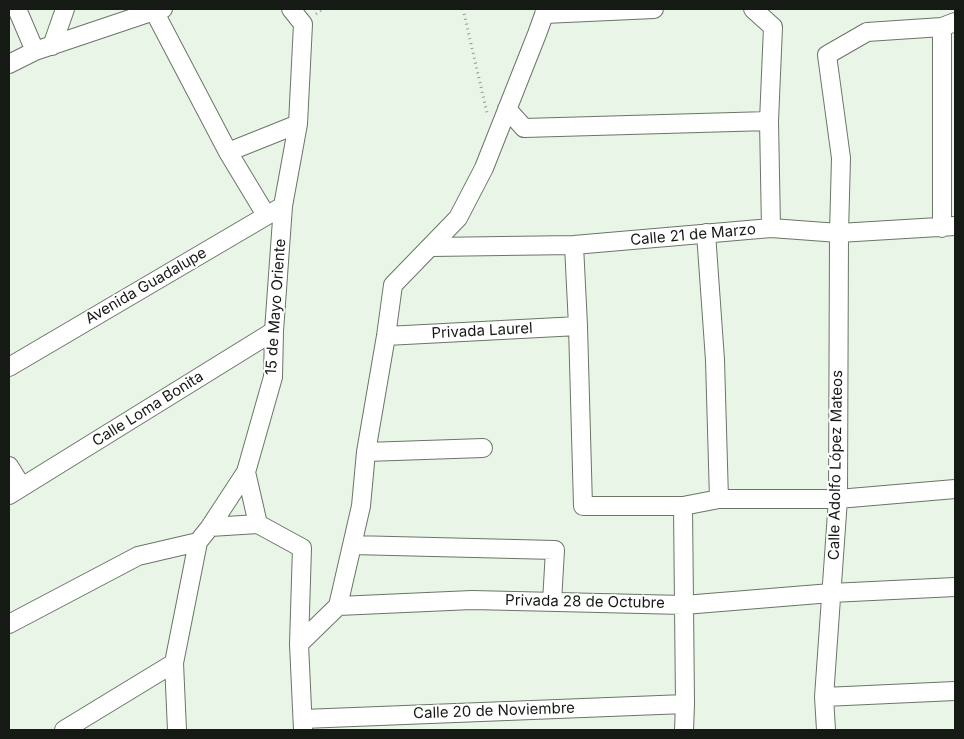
<!DOCTYPE html>
<html>
<head>
<meta charset="utf-8">
<style>
  body { margin:0 }
  #map { position:relative; width:964px; height:739px; overflow:hidden; background:#e9f6e7; font-family:Inter,sans-serif }
  canvas { display:block }
  .frame { position:absolute; inset:0; border:10px solid #161a15; pointer-events:none }
</style>
</head>
<body>
<div id="map">
<canvas width="964" height="739"></canvas>
<div class="frame"></div>
</div>
<script>
const ctx = document.querySelector('canvas').getContext('2d');
ctx.lineJoin = 'round';
function toPath(rows) {
  const path = new Path2D();
  for (const r of rows) {
    path.moveTo(r[0], r[1]);
    for (let i = 2; i < r.length; i += 2) path.lineTo(r[i], r[i + 1]);
  }
  return path;
}
function strokePath(path, color, width, dash) {
  ctx.strokeStyle = color;
  ctx.lineWidth = width;
  ctx.lineCap = dash ? 'butt' : 'round';
  ctx.setLineDash(dash || []);
  ctx.stroke(path);
}
function label(font, color, halo, rows, align = 'center') {
  ctx.font = font + ' Inter,sans-serif';
  ctx.lineWidth = 4;
  ctx.setLineDash([]);
  ctx.textBaseline = 'middle';
  ctx.strokeStyle = halo;
  ctx.fillStyle = color;
  for (const [text, x, y, turn = 0] of rows) {
    ctx.save();
    ctx.translate(x, y);
    ctx.rotate((+turn || 0) * Math.PI / 180);
    ctx.textAlign = isNaN(turn) ? turn : align;
    if (halo) ctx.strokeText(text, 0, 0);
    ctx.fillText(text, 0, 0);
    ctx.restore();
  }
}
const path = toPath([
  [463,9,487,113],
  [316,14,323,9]
]);
const minor = toPath([
  [17,9,35,51],
  [291,9,303,24,298,124,283,206,274,331,273,377,246,472,258,524,302,548,299,644,303,730],
  [753,9,773,27,769,121,771,228],
  [154,11,228,152,266,215],
  [544,14,654,9],
  [942,27,942,228],
  [52,46,65,9],
  [9,64,35,51,154,11,163,9],
  [507,109,524,128,769,121],
  [228,152,298,124],
  [706,233,715,360,719,499],
  [574,245,578,326,583,506,683,506,719,499,838,499,955,489],
  [431,247,574,245,771,228,839,233,955,226],
  [386,336,578,326],
  [9,367,283,206],
  [366,452,483,448],
  [9,466,22,487],
  [9,495,274,331],
  [683,506,685,704,684,730],
  [210,527,246,472],
  [352,545,555,550,552,602],
  [338,606,472,600,684,605,831,593,955,587],
  [9,624,138,556,198,542],
  [299,644,338,606,361,506,366,452,386,336,393,285,458,218,484,168,537,34,546,9],
  [824,697,955,691],
  [303,719,685,704],
  [64,730,174,663],
  [177,730,174,663,198,542,210,527,258,524],
  [826,730,824,697,838,499,839,233,841,158,827,55,867,32,942,27,955,22]
]);
const streetNames = [
  ["Calle 21 de Marzo",693,235,-5],
  ["Avenida Guadalupe",146,286,-30],
  ["15 de Mayo Oriente",276,307,-86],
  ["Privada Laurel",482,331,-3],
  ["Calle Loma Bonita",148,409,-32],
  ["Calle Adolfo López Mateos",836,465,-89],
  ["Privada 28 de Octubre",585,602,1],
  ["Calle 20 de Noviembre",494,711,-2]
];
strokePath(minor, '#6a7568', 20);
strokePath(path, '#90998f', 3, [1, 4]);
strokePath(minor, '#fff', 18);
label('15px', '#161a15', '#fff', streetNames);
</script>
</body>
</html>
